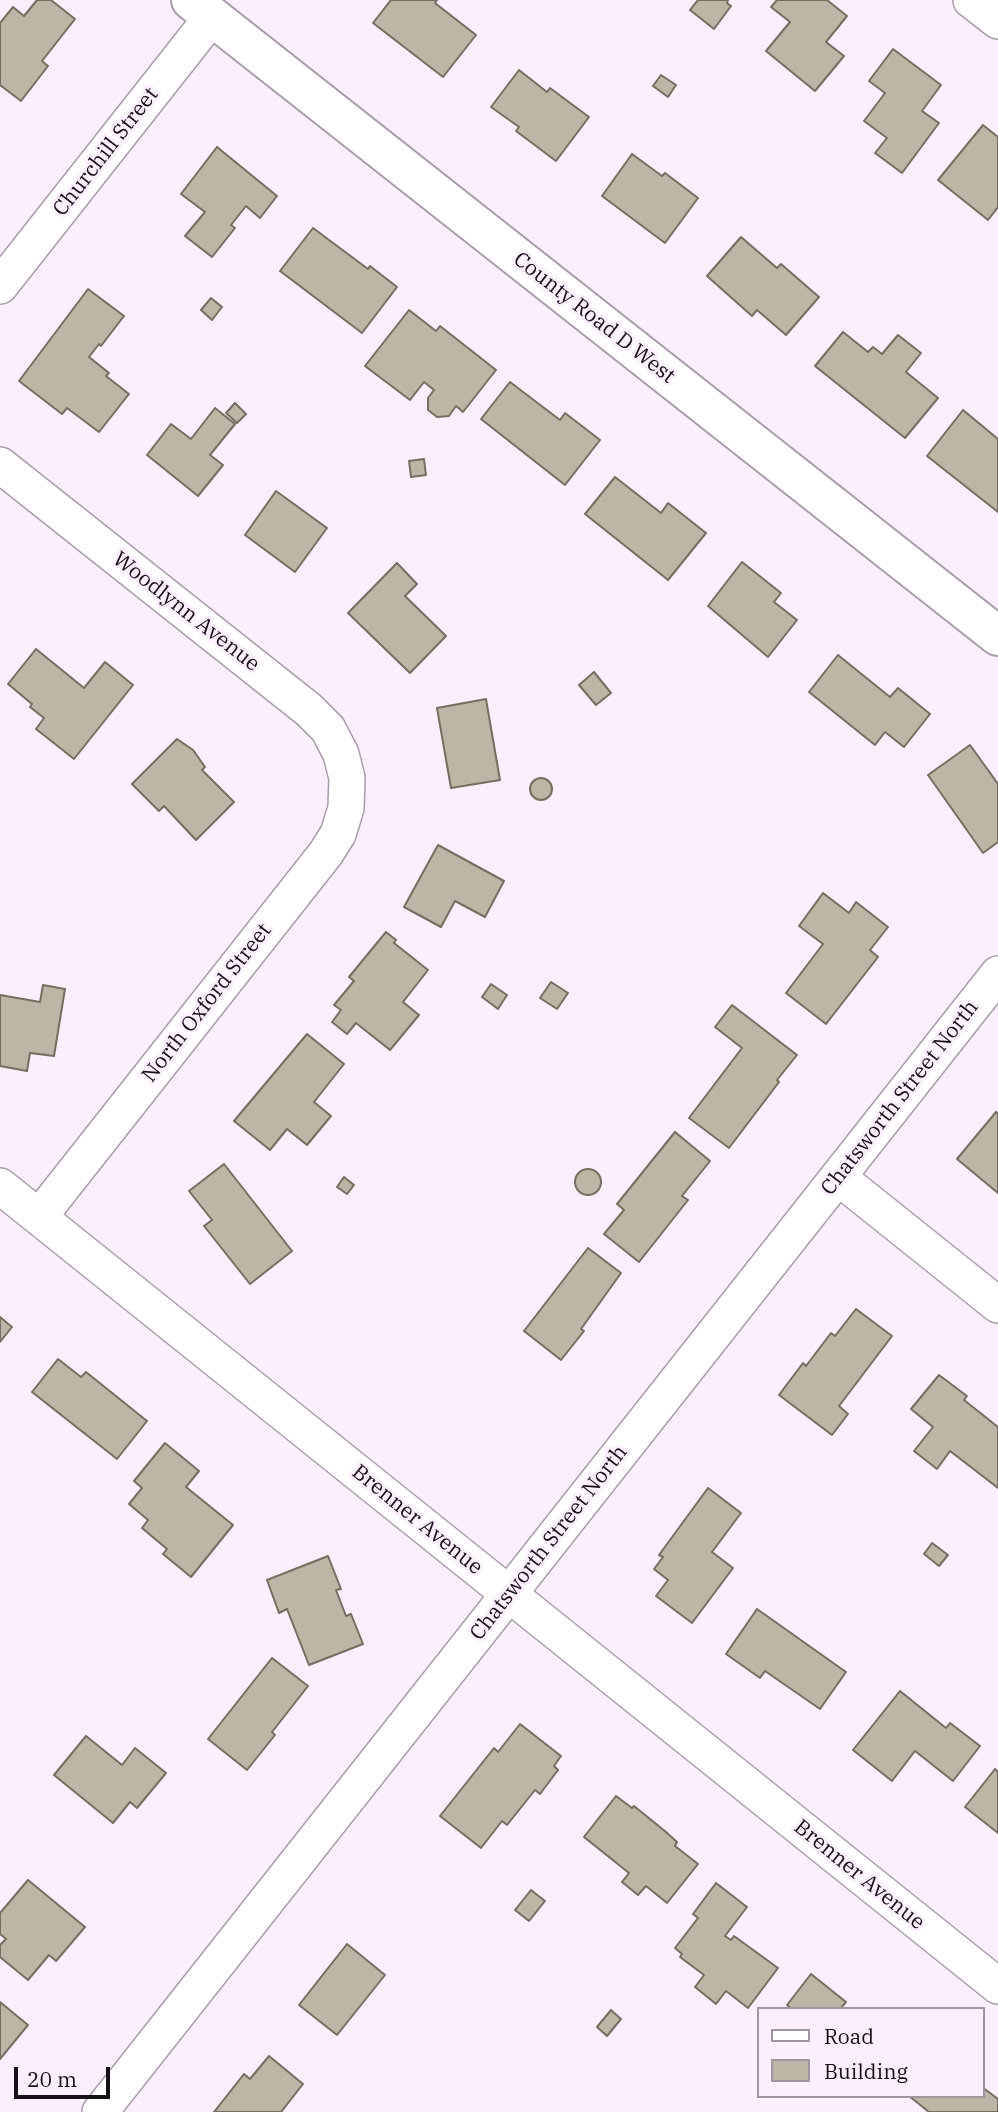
<!DOCTYPE html>
<html>
<head>
<meta charset="utf-8">
<style>
  body { margin:0 }
  #map { position:relative; width:998px; height:2112px; overflow:hidden; background:#fceffd; font-family:"IBM Plex Serif",serif }
  canvas { display:block }
  .legend { position:absolute; left:757px; top:2007px; width:228px; height:91px; box-sizing:border-box; background:#fceffd; border:2px solid #a096a0; margin:0; padding:9px 12px; list-style:none; font-size:21px; color:#151015 }
  .legend li { display:flex; align-items:center; gap:14px; height:35px }
  .legend b { width:35px; border:2px solid #a096a0 }
  .scale { position:absolute; left:14px; top:2067px; width:96px; height:32px; box-sizing:border-box; border:4px solid #151015; border-top:0; padding-left:9px; font-size:21px; line-height:24px; white-space:nowrap; color:#151015; -webkit-text-stroke:5px #fceffd; paint-order:stroke }
</style>
</head>
<body>
<div id="map">
<canvas width="998" height="2112"></canvas>
<ul class="legend">
<li><b style="height:9px;background:#fff"></b>Road</li>
<li><b style="height:19px;background:#beb5a6"></b>Building</li>
</ul>
<div class="scale">20 m</div>
</div>
<script>
const ctx = document.querySelector('canvas').getContext('2d');
ctx.lineJoin = 'round';
function paint(path, color) {
  ctx.fillStyle = color;
  ctx.fill(path, 'evenodd');
}
function toPath(rows) {
  const path = new Path2D();
  for (const r of rows) {
    if (r.length === 3) {
      path.moveTo(r[0] + r[2], r[1]);
      path.arc(r[0], r[1], r[2], 0, 2 * Math.PI);
      continue;
    }
    path.moveTo(r[0], r[1]);
    for (let i = 2; i < r.length; i += 2) path.lineTo(r[i], r[i + 1]);
  }
  return path;
}
function strokePath(path, color, width, dash) {
  ctx.strokeStyle = color;
  ctx.lineWidth = width;
  ctx.lineCap = dash ? 'butt' : 'round';
  ctx.setLineDash(dash || []);
  ctx.stroke(path);
}
function label(font, color, halo, rows, align = 'center') {
  ctx.font = font + ' "IBM Plex Serif",serif';
  ctx.lineWidth = 6;
  ctx.setLineDash([]);
  ctx.textBaseline = 'middle';
  ctx.strokeStyle = halo;
  ctx.fillStyle = color;
  for (const [text, x, y, turn = 0] of rows) {
    ctx.save();
    ctx.translate(x, y);
    ctx.rotate((+turn || 0) * Math.PI / 180);
    ctx.textAlign = isNaN(turn) ? turn : align;
    if (halo) ctx.strokeText(text, 0, 0);
    ctx.fillText(text, 0, 0);
    ctx.restore();
  }
}
const building = toPath([
  [37,0,51,0,75,19,42,61,48,66,21,101,0,85,0,23,13,7,24,16,37,0],
  [391,0,437,0,435,3,476,35,443,77,373,23,391,0],
  [698,0,728,0,727,3,731,6,714,29,690,10,698,0],
  [777,0,827,0,847,16,826,42,844,56,815,91,766,51,790,22,771,7,777,0],
  [893,49,941,85,922,111,939,123,902,173,875,153,887,138,864,121,885,93,869,81,893,49],
  [519,70,547,92,550,88,589,117,556,161,516,131,519,127,491,107,519,70],
  [661,75,676,85,668,97,653,86,661,75],
  [983,125,998,137,998,207,988,220,938,180,983,125],
  [217,147,277,196,260,218,246,206,231,225,235,228,212,257,185,236,205,212,181,194,217,147],
  [632,154,662,176,665,173,698,198,665,243,602,196,632,154],
  [313,228,368,269,370,266,397,287,362,333,280,271,313,228],
  [741,237,777,268,781,264,819,297,786,335,757,310,752,316,707,276,741,237],
  [88,289,124,316,101,346,99,344,89,357,109,373,106,376,129,394,99,432,67,408,62,414,19,381,88,289],
  [211,298,222,307,212,320,201,310,211,298],
  [409,310,436,331,440,326,496,370,463,412,456,406,449,416,437,417,428,410,428,398,434,390,424,382,410,400,365,366,409,310],
  [843,332,868,352,873,347,882,354,898,335,921,353,906,372,938,398,905,438,815,366,843,332],
  [510,382,560,420,565,413,600,440,565,485,481,419,510,382],
  [235,403,246,414,237,423,226,413,235,403],
  [215,408,235,424,210,455,223,465,198,496,147,455,171,424,191,439,215,408],
  [963,410,998,439,998,512,927,456,963,410],
  [424,459,426,475,411,477,409,461,424,459],
  [615,477,661,513,668,503,706,533,668,580,585,514,615,477],
  [276,491,327,528,295,572,245,535,276,491],
  [742,562,781,593,774,602,797,620,768,657,708,606,742,562],
  [397,563,417,584,405,596,446,636,410,673,348,613,397,563],
  [36,649,84,688,105,662,133,685,74,759,36,729,44,718,30,707,32,704,8,684,36,649],
  [838,655,890,697,898,688,930,714,904,747,885,732,875,745,809,692,838,655],
  [594,672,611,693,596,705,579,685,594,672],
  [486,699,500,780,451,788,437,708,486,699],
  [177,739,193,750,205,767,202,770,234,802,196,840,164,806,159,811,132,784,177,739],
  [970,745,998,784,998,842,983,853,928,775,970,745],
  [541,789,11],
  [438,845,504,881,485,917,455,901,441,927,404,907,438,845],
  [823,893,849,913,856,902,888,927,870,950,878,957,826,1024,786,993,823,944,799,926,823,893],
  [386,932,396,940,394,943,428,970,403,1002,419,1015,390,1050,356,1023,347,1034,332,1022,341,1010,334,1005,354,981,349,977,386,932],
  [551,982,568,993,557,1009,540,998,551,982],
  [491,984,507,995,498,1009,482,997,491,984],
  [43,985,65,989,54,1056,30,1053,27,1071,0,1066,0,995,40,1002,43,985],
  [732,1005,797,1055,777,1080,779,1082,729,1148,689,1118,742,1048,715,1027,732,1005],
  [307,1034,344,1064,314,1102,331,1116,307,1145,287,1129,270,1150,234,1121,307,1034],
  [996,1112,998,1114,998,1193,957,1159,996,1112],
  [675,1132,710,1161,682,1196,688,1200,639,1262,604,1234,624,1210,617,1204,675,1132],
  [224,1164,292,1251,250,1284,204,1226,212,1220,189,1191,224,1164],
  [588,1182,13],
  [344,1177,354,1185,347,1194,337,1187,344,1177],
  [588,1248,621,1273,581,1329,584,1331,561,1360,524,1331,588,1248],
  [856,1309,892,1336,839,1406,848,1414,832,1435,779,1395,803,1363,806,1366,831,1333,835,1336,856,1309],
  [0,1317,12,1327,0,1342,0,1317],
  [58,1359,81,1377,86,1372,147,1421,117,1459,32,1392,58,1359],
  [939,1375,967,1396,964,1400,998,1427,998,1488,950,1451,937,1469,914,1451,933,1427,911,1409,939,1375],
  [165,1443,199,1471,186,1487,233,1525,191,1577,163,1554,167,1549,142,1528,148,1520,129,1504,142,1488,134,1481,165,1443],
  [708,1488,741,1513,712,1552,733,1568,692,1623,656,1596,668,1580,654,1569,663,1557,659,1555,708,1488],
  [932,1543,948,1555,939,1566,924,1554,932,1543],
  [328,1556,341,1589,336,1590,346,1616,351,1614,363,1644,309,1665,287,1609,279,1613,267,1580,328,1556],
  [757,1609,846,1672,820,1709,765,1671,760,1678,726,1654,757,1609],
  [272,1658,308,1686,272,1732,275,1735,247,1770,208,1739,272,1658],
  [900,1691,946,1728,950,1723,980,1746,953,1781,915,1751,892,1781,853,1750,900,1691],
  [520,1724,561,1756,554,1766,558,1770,540,1794,535,1790,507,1825,502,1821,481,1848,440,1816,494,1748,498,1752,520,1724],
  [86,1736,122,1765,135,1748,166,1773,137,1808,130,1802,113,1823,54,1775,86,1736],
  [995,1769,998,1772,998,1833,965,1807,995,1769],
  [616,1796,632,1808,634,1806,666,1832,677,1842,675,1846,698,1864,667,1903,646,1886,638,1895,622,1882,629,1873,584,1837,616,1796],
  [28,1880,85,1927,56,1961,49,1955,28,1980,0,1957,0,1945,6,1939,0,1934,0,1913,28,1880],
  [716,1883,747,1907,725,1936,731,1940,734,1936,778,1968,748,2008,726,1991,716,2004,695,1987,704,1975,680,1957,682,1954,675,1948,698,1918,693,1914,716,1883],
  [531,1890,545,1901,529,1921,515,1910,531,1890],
  [347,1944,385,1975,337,2035,299,2005,347,1944],
  [811,1974,846,2002,840,2009,792,2009,787,2005,811,1974],
  [0,2002,28,2025,0,2059,0,2002],
  [611,2010,621,2019,607,2036,597,2027,611,2010],
  [269,2056,303,2084,281,2112,214,2112,244,2074,250,2079,269,2056],
  [982,2087,998,2099,998,2112,929,2112,909,2096,982,2096,982,2087]
]);
const minor = toPath([
  [971,0,998,21],
  [0,286,212,17],
  [0,465,309,710,328,729,341,754,347,778,346,808,338,834,326,853,39,1217],
  [838,1177,998,1305],
  [0,1186,998,1986],
  [100,2112,998,974]
]);
const tertiary = toPath([
  [191,0,998,636]
]);
const streetNames = [
  ["Churchill Street",106,152,-52],
  ["County Road D West",594,318,38],
  ["Woodlynn Avenue",186,612,38],
  ["North Oxford Street",207,1003,-52],
  ["Chatsworth Street North",900,1098,-52],
  ["Brenner Avenue",417,1520,39],
  ["Chatsworth Street North",549,1543,-52],
  ["Brenner Avenue",859,1875,39]
];
paint(building, '#beb5a6');
strokePath(building, '#766e60', 2);
strokePath(minor, '#a99caa', 38);
strokePath(tertiary, '#a99caa', 42);
strokePath(minor, '#fff', 35);
strokePath(tertiary, '#fff', 38);
label('21px', '#151015', '#fceffd', streetNames);
</script>
</body>
</html>
